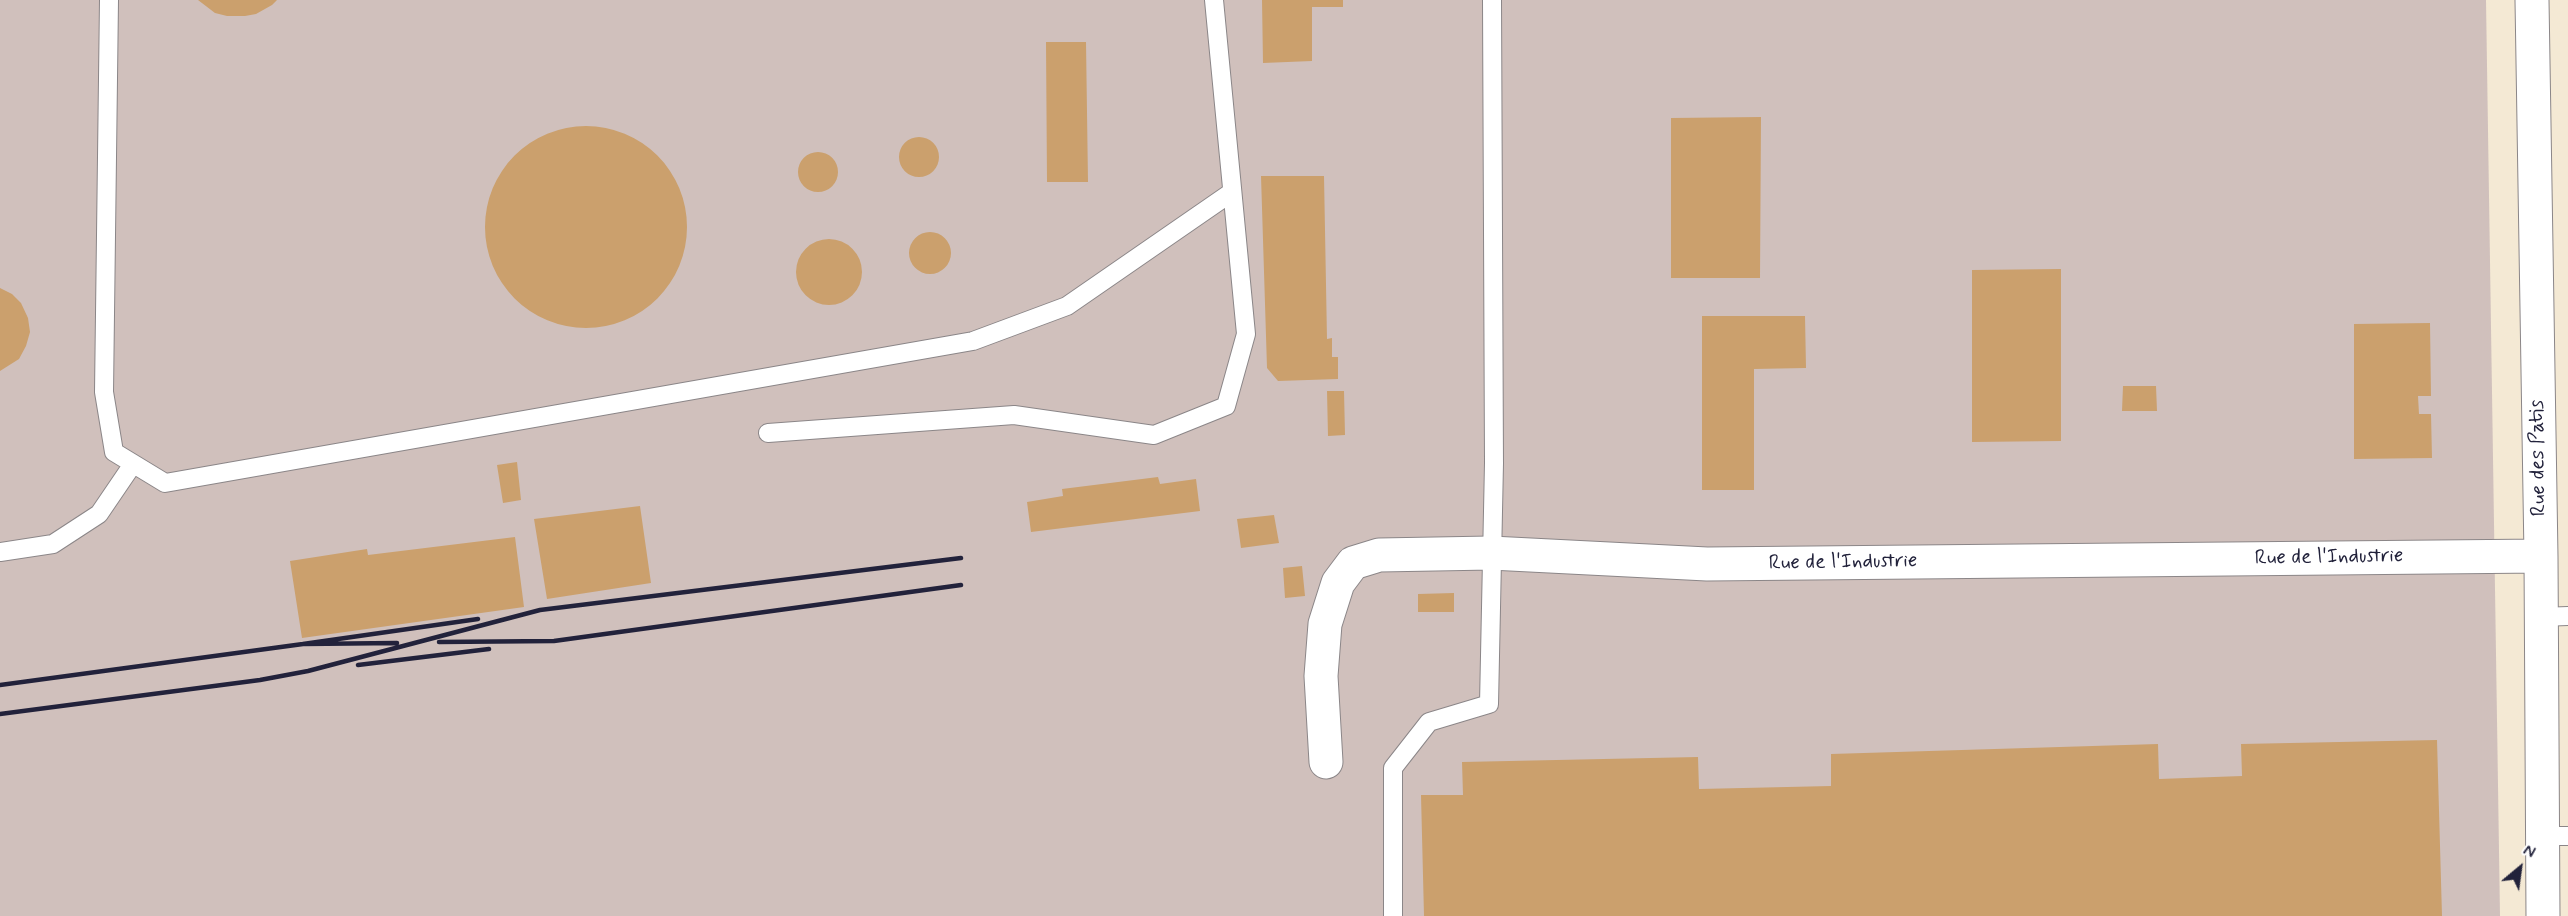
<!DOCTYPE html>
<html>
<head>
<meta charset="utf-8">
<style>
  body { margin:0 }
  #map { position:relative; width:2568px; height:916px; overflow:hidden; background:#f4e9d4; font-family:Mynerve,sans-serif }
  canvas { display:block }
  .north { position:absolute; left:2490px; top:838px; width:60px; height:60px; -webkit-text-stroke:4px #fff; paint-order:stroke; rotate:29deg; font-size:16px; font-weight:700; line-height:24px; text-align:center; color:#22223b }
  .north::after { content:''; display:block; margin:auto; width:21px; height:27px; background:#22223b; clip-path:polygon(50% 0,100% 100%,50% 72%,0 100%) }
</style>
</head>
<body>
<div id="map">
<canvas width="2568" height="916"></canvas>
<div class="north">N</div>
</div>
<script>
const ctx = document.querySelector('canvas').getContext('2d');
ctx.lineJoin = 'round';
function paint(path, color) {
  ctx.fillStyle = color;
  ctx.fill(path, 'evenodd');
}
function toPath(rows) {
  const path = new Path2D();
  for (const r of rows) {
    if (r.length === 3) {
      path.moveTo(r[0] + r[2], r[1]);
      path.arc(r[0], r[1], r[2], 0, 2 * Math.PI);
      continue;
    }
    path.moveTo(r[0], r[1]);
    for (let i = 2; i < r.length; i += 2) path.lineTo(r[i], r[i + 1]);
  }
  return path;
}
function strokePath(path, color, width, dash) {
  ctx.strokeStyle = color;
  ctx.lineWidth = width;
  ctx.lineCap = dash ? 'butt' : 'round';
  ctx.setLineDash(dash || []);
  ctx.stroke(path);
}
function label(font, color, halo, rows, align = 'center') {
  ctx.font = font + ' Mynerve,sans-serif';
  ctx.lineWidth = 6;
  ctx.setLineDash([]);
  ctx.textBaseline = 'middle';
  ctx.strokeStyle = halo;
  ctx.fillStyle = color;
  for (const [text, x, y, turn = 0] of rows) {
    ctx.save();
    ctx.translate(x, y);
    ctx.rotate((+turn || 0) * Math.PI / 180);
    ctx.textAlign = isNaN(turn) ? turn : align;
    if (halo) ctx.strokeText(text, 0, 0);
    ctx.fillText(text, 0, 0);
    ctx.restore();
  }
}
const industrial = toPath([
  [0,0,2486,0,2500,916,0,916]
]);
const building = toPath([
  [198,0,277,0,272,5,256,14,245,16,227,16,215,13],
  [1262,0,1343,0,1343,7,1312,7,1312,61,1263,63],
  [1046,42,1086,42,1088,182,1047,182],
  [1761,117,1760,278,1671,278,1671,118],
  [586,227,101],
  [919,157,20],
  [818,172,20],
  [1261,176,1324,176,1327,339,1332,338,1332,357,1338,357,1338,379,1278,381,1267,368],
  [930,253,21],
  [829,272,33],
  [2061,269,2061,441,1972,442,1972,270],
  [0,288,12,294,21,303,28,318,30,332,26,346,19,359,0,371],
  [1702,316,1805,316,1806,368,1754,369,1754,490,1702,490],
  [2430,323,2431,396,2418,396,2419,414,2431,414,2432,458,2354,459,2354,324],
  [2123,386,2156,386,2157,411,2122,411],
  [1327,391,1344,391,1345,435,1328,436],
  [517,462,521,500,503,503,497,465],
  [1158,477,1160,484,1196,479,1200,511,1031,532,1027,502,1063,496,1062,489],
  [640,506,651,583,547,599,534,519],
  [1274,515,1279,543,1241,548,1237,519],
  [515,537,524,607,302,638,290,561,367,549,368,555],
  [1302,566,1305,596,1285,598,1283,568],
  [1454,593,1454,612,1418,612,1418,594],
  [2437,740,2442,916,1424,916,1421,795,1463,795,1462,762,1698,757,1699,789,1831,786,1831,754,2158,744,2159,779,2242,776,2241,744]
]);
const service = toPath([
  [109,0,104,392,114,452,165,483,973,341,1067,306,1232,192],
  [768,433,1014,415,1154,435,1226,406,1246,334,1214,0],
  [0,552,53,544,99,514,133,464],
  [2541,617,2568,616],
  [2544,836,2568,836],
  [1393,916,1393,768,1429,722,1489,704,1494,463,1492,0]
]);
const minor = toPath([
  [2532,0,2541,556,2543,916],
  [1326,762,1321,676,1325,624,1338,583,1353,563,1379,555,1491,553,1707,564,2541,556]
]);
const rail = toPath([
  [439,642,554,641,961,585],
  [397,643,303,644,478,619],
  [358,665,489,649],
  [0,685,303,644],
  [0,714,260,680,308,671,540,610,961,558]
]);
const streetNames = [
  ["Rue des Patis",2539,458,-91],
  ["Rue de l'Industrie",2329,558,-1],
  ["Rue de l'Industrie",1843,563,-1]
];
paint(industrial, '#d0c0bc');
paint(building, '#cba06d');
strokePath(service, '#8b8688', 20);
strokePath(minor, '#8b8688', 35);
strokePath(service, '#fff', 18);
strokePath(minor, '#fff', 33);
strokePath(rail, '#22223b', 4.5);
label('21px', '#22223b', '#fff', streetNames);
</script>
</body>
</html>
